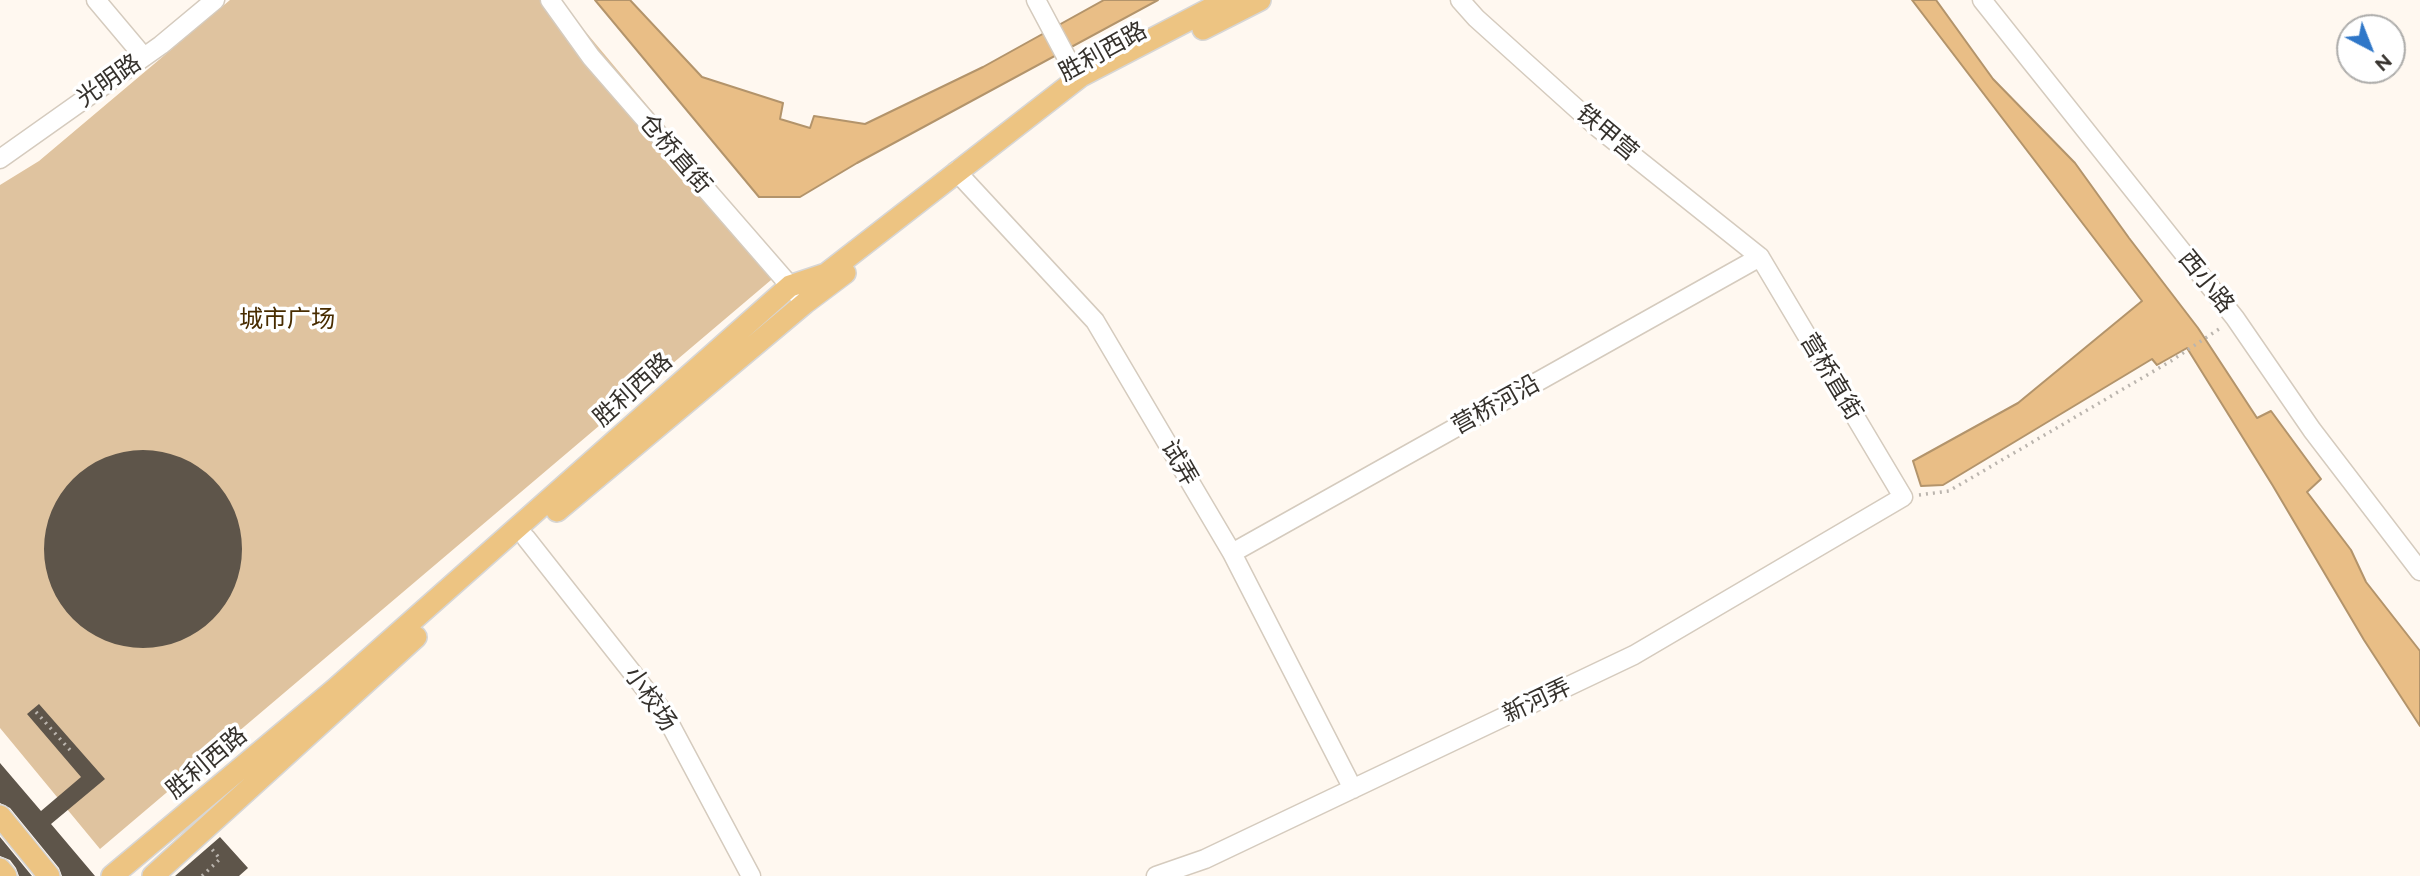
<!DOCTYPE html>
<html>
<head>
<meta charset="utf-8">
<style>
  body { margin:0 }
  #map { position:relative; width:2420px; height:876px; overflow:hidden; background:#fff8f0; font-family:Raleway,sans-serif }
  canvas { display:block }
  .north { position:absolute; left:2336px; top:14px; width:70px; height:70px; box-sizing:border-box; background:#fff; border:2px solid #aeadab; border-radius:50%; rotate:138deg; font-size:19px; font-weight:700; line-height:28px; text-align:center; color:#35312c }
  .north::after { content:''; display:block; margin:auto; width:24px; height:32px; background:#2f77c8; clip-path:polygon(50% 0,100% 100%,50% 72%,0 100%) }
</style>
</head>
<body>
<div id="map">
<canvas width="2420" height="876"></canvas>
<div class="north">N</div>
</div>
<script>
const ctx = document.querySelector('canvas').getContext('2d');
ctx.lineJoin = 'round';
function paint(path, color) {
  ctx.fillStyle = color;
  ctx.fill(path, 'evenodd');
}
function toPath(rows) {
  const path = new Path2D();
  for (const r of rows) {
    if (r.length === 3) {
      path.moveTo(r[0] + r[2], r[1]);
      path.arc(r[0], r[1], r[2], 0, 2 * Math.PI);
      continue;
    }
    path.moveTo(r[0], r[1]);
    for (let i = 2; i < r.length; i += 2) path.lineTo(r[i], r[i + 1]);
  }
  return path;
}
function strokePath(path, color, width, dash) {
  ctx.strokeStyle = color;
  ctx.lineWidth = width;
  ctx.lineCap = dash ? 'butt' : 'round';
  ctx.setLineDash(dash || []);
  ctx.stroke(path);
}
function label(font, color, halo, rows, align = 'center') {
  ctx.font = font + ' Raleway,"Noto Sans SC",sans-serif';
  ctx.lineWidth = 7;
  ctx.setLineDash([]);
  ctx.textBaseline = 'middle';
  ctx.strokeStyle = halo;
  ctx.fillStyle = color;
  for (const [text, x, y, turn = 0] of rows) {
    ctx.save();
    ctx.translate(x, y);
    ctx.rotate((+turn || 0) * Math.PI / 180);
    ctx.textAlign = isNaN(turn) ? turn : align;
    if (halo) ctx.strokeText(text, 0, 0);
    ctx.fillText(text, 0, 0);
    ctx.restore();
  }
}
const green = toPath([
  [230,0,559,0,784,269,100,849,0,728,0,185,39,161]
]);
const water = toPath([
  [595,0,630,0,702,77,783,103,780,119,810,128,814,116,865,124,983,67,1104,0,1158,0,857,163,800,197,759,197,595,0],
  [1912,0,1936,0,1993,79,2075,163,2129,238,2198,328,2257,418,2271,411,2321,479,2307,492,2351,550,2366,582,2420,651,2420,726,2364,640,2273,486,2187,348,2157,365,2152,359,1943,485,1921,486,1913,461,2018,403,2142,301,1912,0]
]);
const building = toPath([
  [143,549,99],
  [39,704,105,779,51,824,95,876,62,876,59,868,10,808,0,803,0,763,41,811,81,777,27,714],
  [0,837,32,876,19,876,16,868,10,860,0,856],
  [220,837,248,868,239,876,175,876]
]);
const path = toPath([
  [1919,495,1949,491,2171,361,2222,327],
  [36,712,70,750],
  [202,876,220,859,211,848]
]);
const minor = toPath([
  [96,0,144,57],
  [550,0,591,57,805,303],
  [1036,0,1078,79],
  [1982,0,2235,318,2312,430,2420,571],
  [0,159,161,45,215,0],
  [956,171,1095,321,1232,553,1353,789],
  [526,538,664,713,751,876],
  [1232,553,1760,257],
  [1156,876,1205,859,1634,655,1903,497,1760,257,1597,127,1476,18,1460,0]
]);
const major = toPath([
  [1203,29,1260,0],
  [557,511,805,303,845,273],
  [0,816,49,876],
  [0,869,6,876],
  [112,876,334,690,790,286,826,274,1081,76,1227,0],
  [153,876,416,637]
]);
const streetNames = [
  ["胜利西路",1103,52,-29],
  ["光明路",109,81,-35],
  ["铁甲营",1607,133,40],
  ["仓桥直街",675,154,49],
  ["西小路",2206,282,51],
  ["营桥直街",1831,377,59],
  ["胜利西路",633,390,-42],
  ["营桥河沿",1496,405,-29],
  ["试弄",1179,463,60],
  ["小校场",650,699,55],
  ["新河弄",1537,701,-25],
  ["胜利西路",207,763,-40]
];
const parkNames = [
  ["城市广场",287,320]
];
paint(green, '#dfc39f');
paint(water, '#e9be86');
strokePath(water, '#b3946b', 2);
paint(building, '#5e554a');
strokePath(minor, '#d5cbbe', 21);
strokePath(major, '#d7d6d5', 24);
strokePath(path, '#bbb5ae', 3.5, [2, 5]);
strokePath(minor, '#fff', 18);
strokePath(major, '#edc482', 21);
label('24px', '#35312c', '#fff', streetNames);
label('24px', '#482c00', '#fff', parkNames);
</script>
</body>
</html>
